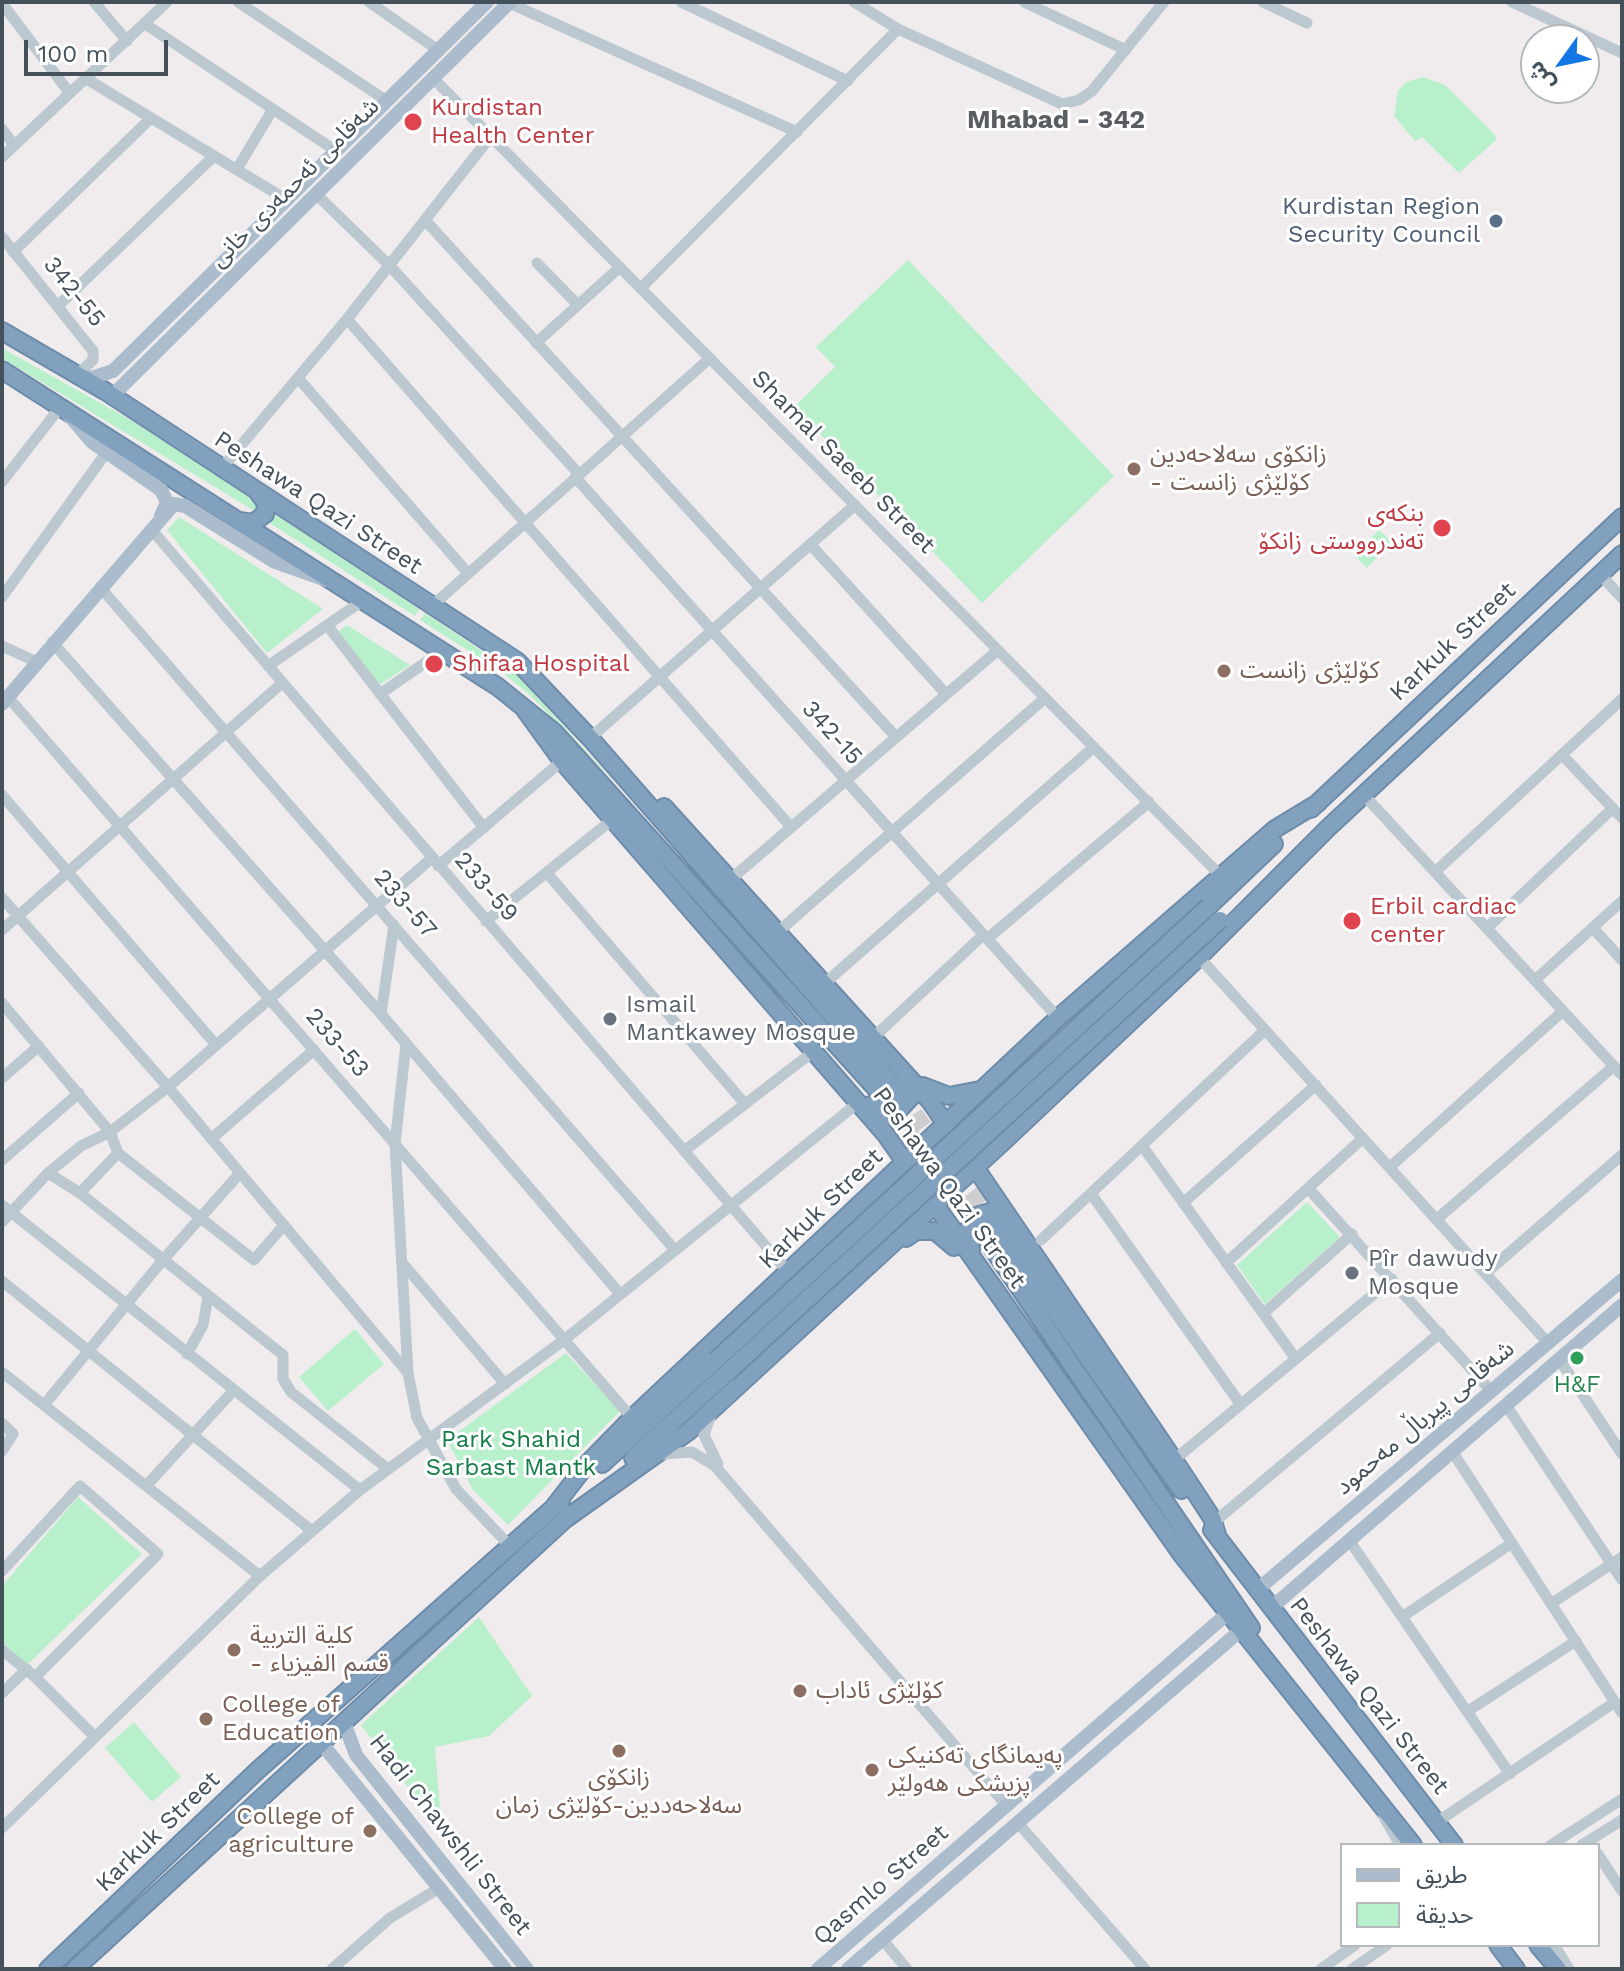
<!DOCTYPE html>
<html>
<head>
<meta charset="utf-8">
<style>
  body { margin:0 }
  #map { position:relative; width:1624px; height:1971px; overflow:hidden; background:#f0eced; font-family:"Work Sans","Noto Sans Arabic",sans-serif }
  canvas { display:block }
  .frame { position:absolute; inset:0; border:4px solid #44515b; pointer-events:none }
  .legend { position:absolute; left:1340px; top:1843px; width:260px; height:104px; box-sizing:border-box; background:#fff; border:2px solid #b4b9bd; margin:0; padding:10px 14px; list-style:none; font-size:24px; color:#44515b }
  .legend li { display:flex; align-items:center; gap:16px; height:40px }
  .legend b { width:40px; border:2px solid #b4b9bd }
  .north { position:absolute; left:1520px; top:24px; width:80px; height:80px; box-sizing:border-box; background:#fff; border:2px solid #b4b9bd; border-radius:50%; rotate:237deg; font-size:22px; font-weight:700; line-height:32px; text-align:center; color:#44515b }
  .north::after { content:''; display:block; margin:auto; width:28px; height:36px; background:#1276e5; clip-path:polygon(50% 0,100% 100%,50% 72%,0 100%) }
  .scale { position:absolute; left:24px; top:40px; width:144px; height:36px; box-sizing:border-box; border:4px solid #44515b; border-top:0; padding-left:10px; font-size:24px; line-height:28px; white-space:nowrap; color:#44515b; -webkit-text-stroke:6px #fff; paint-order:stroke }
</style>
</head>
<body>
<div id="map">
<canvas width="1624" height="1971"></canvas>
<div class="frame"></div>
<ul class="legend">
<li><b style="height:10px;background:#abbdcd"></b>طريق</li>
<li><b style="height:22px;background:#b8f0cc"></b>حديقة</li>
</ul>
<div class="north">ش</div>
<div class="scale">100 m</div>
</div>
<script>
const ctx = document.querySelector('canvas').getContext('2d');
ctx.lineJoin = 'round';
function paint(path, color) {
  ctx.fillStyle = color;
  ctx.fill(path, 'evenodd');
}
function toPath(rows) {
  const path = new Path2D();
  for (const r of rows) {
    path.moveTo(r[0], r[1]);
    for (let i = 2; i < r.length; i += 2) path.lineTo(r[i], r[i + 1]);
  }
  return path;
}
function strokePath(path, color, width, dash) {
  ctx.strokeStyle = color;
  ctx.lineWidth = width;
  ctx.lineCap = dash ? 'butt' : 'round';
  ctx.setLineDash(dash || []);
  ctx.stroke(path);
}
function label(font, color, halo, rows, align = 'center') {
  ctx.font = font + ' "Work Sans","Noto Sans Arabic",sans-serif';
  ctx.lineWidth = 6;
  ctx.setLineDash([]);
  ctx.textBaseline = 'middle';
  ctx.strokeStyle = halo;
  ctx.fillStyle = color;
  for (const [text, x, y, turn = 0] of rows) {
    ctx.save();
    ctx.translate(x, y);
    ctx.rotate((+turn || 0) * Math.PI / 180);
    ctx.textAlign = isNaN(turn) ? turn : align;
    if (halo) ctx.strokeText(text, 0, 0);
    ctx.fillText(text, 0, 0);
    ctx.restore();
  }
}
const green = toPath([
  [1423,77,1445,85,1495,135,1496,140,1459,173,1422,137,1415,141,1394,116,1398,91,1406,82],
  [908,260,1114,476,982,603,794,407,835,367,816,347],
  [2,348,134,422,258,503,259,509,253,510,2,358],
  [273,513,419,609,415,616,268,522],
  [179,517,323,609,267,653,167,530],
  [1379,530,1392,542,1367,568,1354,555],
  [425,613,515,673,616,784,530,695,499,670,420,620],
  [347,625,410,665,376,687,336,633],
  [1307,1202,1340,1237,1265,1304,1237,1265],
  [355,1329,384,1364,328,1411,299,1377],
  [566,1353,620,1411,508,1525,473,1490,447,1440],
  [78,1497,142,1554,27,1665,2,1642,2,1586],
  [479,1617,532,1696,489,1736,435,1747,442,1833,361,1725],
  [134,1722,181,1777,152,1802,105,1748]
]);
const highwayTunnel = toPath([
  [901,1094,992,1222],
  [890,1104,981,1232]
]);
const minor = toPath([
  [94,2,127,41],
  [238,2,387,101],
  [369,2,438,50],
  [681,2,848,81],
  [854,2,898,29,1062,104,1079,100,1092,91,1164,2],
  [1024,2,1126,50],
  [1263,2,1307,23],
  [1512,2,1622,53],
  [2,3,68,91],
  [509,3,797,132],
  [145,24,336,151],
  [85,78,287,200],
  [433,78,1221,876],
  [2,129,14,145],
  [2,157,167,2],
  [237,169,273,109],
  [316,194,390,266,579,474],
  [425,220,896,737],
  [2,237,93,351,93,360,78,374],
  [13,252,151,118],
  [537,263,578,305],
  [641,288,898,29],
  [58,306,214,156],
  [347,319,791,827],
  [536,343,620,267],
  [298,378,467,572],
  [222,468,347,319,491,136],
  [575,477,1058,1018],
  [2,482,61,406],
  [151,529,789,1273],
  [811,545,946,694],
  [1600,574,1622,598],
  [100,587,675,1250],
  [2,597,106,453],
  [432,606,710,358],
  [327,625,484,828],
  [52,642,381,1014,620,1294],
  [2,646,37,662],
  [268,666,362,601],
  [380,694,442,651],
  [8,697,632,1418],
  [590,738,855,505],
  [1562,755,1622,818],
  [2,795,216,1045],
  [1364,795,1622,1075],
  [438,866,562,761],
  [1435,872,1622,699],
  [547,873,745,1104],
  [731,879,998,650],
  [2,898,168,1087,408,1373],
  [486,921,613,819],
  [1487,928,1613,808],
  [1593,928,1622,960],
  [2,930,282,683],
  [779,931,1045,698],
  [987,939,1149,802],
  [1199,957,1548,1343],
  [1535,980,1622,901],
  [824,984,1094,747],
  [2,1003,110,1132,118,1153,254,1260,284,1225],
  [381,1014,394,925],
  [874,1037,983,935],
  [406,1044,395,1144,408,1373,417,1418,456,1489,509,1545],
  [2,1078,39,1046],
  [211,1139,314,1050],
  [1143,1147,1296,1359],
  [684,1151,814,1051],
  [2,1160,79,1093],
  [1390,1167,1563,1011],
  [48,1173,80,1193,283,1355,283,1379,291,1392,388,1469],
  [1308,1188,1491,1391],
  [80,1193,118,1153],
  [1092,1195,1241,1405],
  [1183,1203,1316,1085],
  [2,1205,360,1490],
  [1437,1219,1614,1066],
  [2,1222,48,1173,81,1146,110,1132,168,1087,432,858],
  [1041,1240,1265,1030],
  [1226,1263,1363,1138],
  [405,1266,505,1384],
  [1486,1273,1622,1155],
  [2,1281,312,1531],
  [1264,1313,1352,1234],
  [187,1354,203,1325,208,1297],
  [1559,1359,1622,1454],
  [2,1372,260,1576],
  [44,1405,162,1261,240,1173],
  [1506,1405,1622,1580],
  [711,1414,704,1435,718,1464],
  [2,1423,13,1434,2,1451],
  [1452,1451,1622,1713],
  [664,1454,692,1452,715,1466,1006,1805],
  [1174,1460,1392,1279],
  [146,1486,233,1391],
  [1213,1523,1440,1333],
  [1349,1540,1510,1774],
  [2,1571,80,1486,158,1554,35,1677],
  [1552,1603,1622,1557],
  [1402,1617,1512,1543],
  [2,1650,35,1677,94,1736],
  [2,1693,27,1669],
  [1468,1711,1576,1641],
  [1384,1817,1400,1845],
  [1437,1822,1615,1702],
  [1018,1823,1145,1969],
  [2,1828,260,1576,360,1490,564,1340,859,1102],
  [1551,1845,1622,1799],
  [1582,1845,1622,1820],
  [1598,1854,1622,1891],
  [882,1939,907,1969],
  [1554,1945,1569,1969],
  [332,1969,390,1918,441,1887],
  [1321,1969,1355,1945],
  [1352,1969,1387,1945]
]);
const major = toPath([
  [85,380,113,371,487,2],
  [112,396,510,2],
  [68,414,92,442,161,490,167,502,161,516],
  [2,704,174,504,185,506,275,562,326,580],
  [1257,1590,1622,1280],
  [1271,1608,1622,1305],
  [345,1725,356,1755,527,1969],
  [322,1744,505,1969],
  [818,1969,1227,1614],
  [848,1969,1241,1630]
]);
const highway = toPath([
  [2,331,105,391,517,661,590,738,901,1094],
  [2,370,498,687,554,732,889,1103],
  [241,521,253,523,265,514,266,503,258,492],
  [525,710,562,761,886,1135,1182,1555,1413,1845],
  [664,807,930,1101,1174,1460,1212,1518,1218,1538],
  [1311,809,1622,517],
  [1209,906,1274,844],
  [923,1086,949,1096,980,1090],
  [870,1105,883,1117,895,1114,913,1095,906,1077],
  [995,1226,1181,1490],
  [984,1236,1251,1628],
  [906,1238,916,1231,935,1231,954,1247],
  [971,1250,966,1233,976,1216,993,1211,1010,1222],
  [633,1458,727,1373],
  [602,1464,716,1360],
  [553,1508,587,1464,632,1418,1058,1018,1275,829,1318,803],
  [564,1520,689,1431,1004,1141,1199,957,1328,828,1622,554],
  [1212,1530,1454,1845],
  [1498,1945,1516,1969],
  [1538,1945,1558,1969],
  [48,1969,258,1770,561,1501],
  [75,1969,572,1513]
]);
const highwayBridge = toPath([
  [716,1360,1209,906],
  [727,1373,1220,920]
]);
const markers = [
  [413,122,10,"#e0444e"],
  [1496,221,8,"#5c6f8a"],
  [1134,469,8,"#8d6e63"],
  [1442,528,10,"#e0444e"],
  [434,664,10,"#e0444e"],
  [1224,671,8,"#8d6e63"],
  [1352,921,10,"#e0444e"],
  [610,1019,8,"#6b7280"],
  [1352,1273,8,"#6b7280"],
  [1577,1358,8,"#2e9e5b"],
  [234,1650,8,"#8d6e63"],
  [800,1691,8,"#8d6e63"],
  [206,1719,8,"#8d6e63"],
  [619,1751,8,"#8d6e63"],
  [872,1770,8,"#8d6e63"],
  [370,1831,8,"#8d6e63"]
];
const healthNames = [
  ["Kurdistan",431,108],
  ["Health Center",431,136],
  ["بنکەی",1424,514,"right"],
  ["تەندرووستی زانکۆ",1424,542,"right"],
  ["Shifaa Hospital",452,664],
  ["Erbil cardiac",1370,907],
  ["center",1370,935]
];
const streetNames = [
  ["شەقامی ئەحمەدی خانی",295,183,-45],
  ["342-55",74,292,51],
  ["Shamal Saeeb Street",843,462,45],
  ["Peshawa Qazi Street",318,503,33],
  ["Karkuk Street",1453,642,-43],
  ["342-15",832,733,48],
  ["233-59",486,887,49],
  ["233-57",405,904,49],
  ["233-53",337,1043,49],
  ["Peshawa Qazi Street",949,1188,54],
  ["Karkuk Street",821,1209,-44],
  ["شەقامی پیرباڵ مەحمود",1425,1418,-40],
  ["Peshawa Qazi Street",1369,1696,52],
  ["Karkuk Street",158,1832,-44],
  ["Hadi Chawshli Street",450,1835,52],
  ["Qasmlo Street",881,1885,-41]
];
const serviceNames = [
  ["Kurdistan Region",1480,207],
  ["Security Council",1480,235]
];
const educationNames = [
  ["زانکۆی سەلاحەدین",1150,455],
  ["- کۆلێژی زانست",1150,483],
  ["کۆلێژی زانست",1240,671],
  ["كلية التربية",250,1636],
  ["- قسم الفيزياء",250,1664],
  ["کۆلێژی ئاداب",816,1691],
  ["College of",222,1705],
  ["Education",222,1733],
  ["پەیمانگای تەکنیکی",888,1756],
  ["پزیشکی هەولێر",888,1784],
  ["زانکۆی",619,1778,"center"],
  ["سەلاحەددین-کۆلێژی زمان",619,1806,"center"],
  ["College of",354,1817,"right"],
  ["agriculture",354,1845,"right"]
];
const worshipNames = [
  ["Ismail",626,1005],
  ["Mantkawey Mosque",626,1033],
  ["Pîr dawudy",1368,1259],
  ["Mosque",1368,1287]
];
const leisureNames = [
  ["H&F",1577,1385]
];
const parkNames = [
  ["Park Shahid",511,1440],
  ["Sarbast Mantk",511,1468]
];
const neighbourhoodNames = [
  ["Mhabad - 342",1056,120]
];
paint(green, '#b8f0cc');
strokePath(highwayTunnel, '#cecdd0', 16, [16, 8]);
strokePath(highway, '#6d8caa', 20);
strokePath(minor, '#bcc8d0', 11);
strokePath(major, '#abbdcd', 14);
strokePath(highway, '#82a1be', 16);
strokePath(highwayBridge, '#6d8caa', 20, []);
strokePath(highwayBridge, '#82a1be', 16);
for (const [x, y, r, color] of markers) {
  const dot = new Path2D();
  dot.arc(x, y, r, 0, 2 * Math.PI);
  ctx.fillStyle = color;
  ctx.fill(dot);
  strokePath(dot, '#fff', 3);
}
label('24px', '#be3a42', '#fff', healthNames, 'left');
label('24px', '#44515b', '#fff', streetNames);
label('24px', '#4e5e75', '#fff', serviceNames, 'right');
label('24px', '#785e54', '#fff', educationNames, 'left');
label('24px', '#5b616d', '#fff', worshipNames, 'left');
label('24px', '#27864d', '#fff', leisureNames);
label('24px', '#137e45', '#fff', parkNames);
label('bold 26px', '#595d62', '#fff', neighbourhoodNames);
</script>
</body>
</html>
